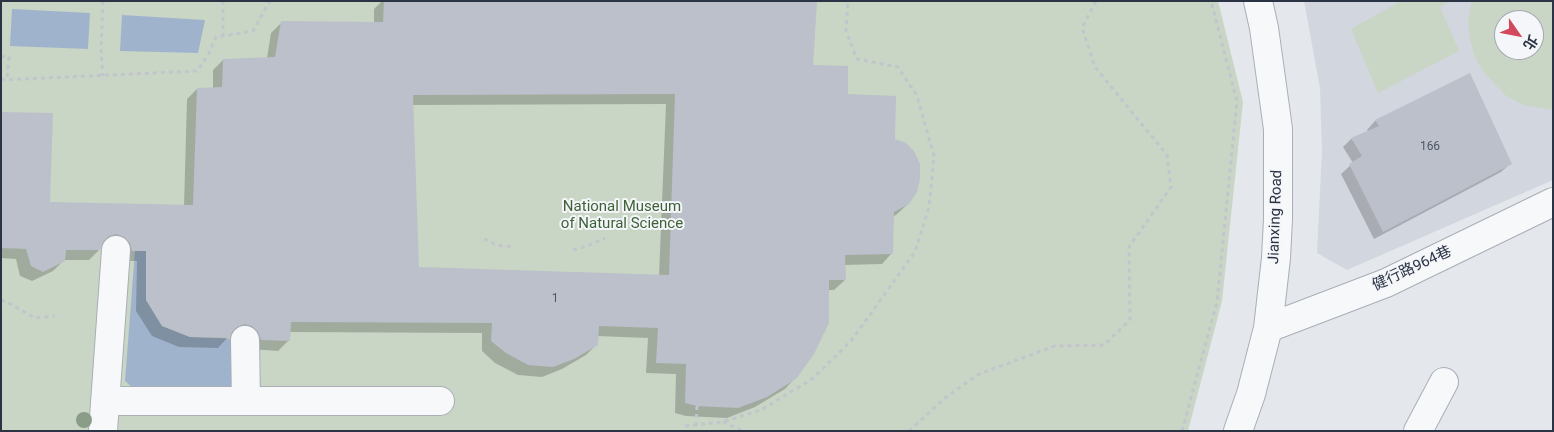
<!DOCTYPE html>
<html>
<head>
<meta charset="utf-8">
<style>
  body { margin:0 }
  #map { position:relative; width:1554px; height:432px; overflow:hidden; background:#e4e7ec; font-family:Roboto,"Noto Sans TC",sans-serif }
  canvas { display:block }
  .frame { position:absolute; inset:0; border:2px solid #2b3445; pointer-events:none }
  .north { position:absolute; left:1494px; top:10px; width:50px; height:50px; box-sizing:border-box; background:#f4f6f9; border:1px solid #a4a8b1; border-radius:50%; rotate:123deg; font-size:14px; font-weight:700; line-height:20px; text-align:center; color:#2b3445 }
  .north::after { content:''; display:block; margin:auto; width:18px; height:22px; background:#d1495b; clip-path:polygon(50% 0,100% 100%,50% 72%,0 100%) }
</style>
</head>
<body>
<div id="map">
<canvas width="1554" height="432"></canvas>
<div class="frame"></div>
<div class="north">北</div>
</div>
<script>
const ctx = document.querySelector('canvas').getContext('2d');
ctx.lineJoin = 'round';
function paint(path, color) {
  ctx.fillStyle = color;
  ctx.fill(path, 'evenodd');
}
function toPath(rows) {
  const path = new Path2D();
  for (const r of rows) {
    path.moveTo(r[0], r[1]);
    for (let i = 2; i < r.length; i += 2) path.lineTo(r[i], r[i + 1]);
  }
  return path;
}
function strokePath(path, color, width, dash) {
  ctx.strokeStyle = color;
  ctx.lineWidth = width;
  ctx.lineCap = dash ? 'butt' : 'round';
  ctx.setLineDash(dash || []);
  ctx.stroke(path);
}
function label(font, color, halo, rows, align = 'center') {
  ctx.font = font + ' Roboto,"Noto Sans TC",sans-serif';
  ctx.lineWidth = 4;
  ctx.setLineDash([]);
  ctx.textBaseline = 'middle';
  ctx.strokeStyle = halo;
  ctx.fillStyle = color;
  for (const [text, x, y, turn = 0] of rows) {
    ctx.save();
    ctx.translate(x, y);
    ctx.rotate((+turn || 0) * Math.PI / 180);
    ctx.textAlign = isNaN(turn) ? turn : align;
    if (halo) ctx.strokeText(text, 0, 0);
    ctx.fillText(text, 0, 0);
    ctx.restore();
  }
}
const built = toPath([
  [1304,1,1553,1,1553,180,1347,270,1317,253,1322,151,1320,88],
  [1504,20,1534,20,1534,50,1504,50]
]);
const green = toPath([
  [1,1,1218,1,1243,102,1222,301,1188,431,1,431],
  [1401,1,1451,1,1440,7,1459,51,1378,93,1351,29],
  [1472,1,1553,1,1553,110,1523,105,1505,95,1483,71,1474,55,1470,39,1468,21],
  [1504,20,1534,20,1534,50,1504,50]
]);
const water = toPath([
  [12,9,90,13,88,49,10,46],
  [122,15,205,20,198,53,120,51],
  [135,251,146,251,146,300,162,326,190,337,238,339,238,396,142,396,125,381]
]);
const shadow = toPath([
  [382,1,815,1,812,67,847,95,894,140,908,204,897,214,893,217,892,253,882,264,844,265,845,280,834,290,827,290,795,378,785,389,755,407,727,418,686,416,675,413,676,374,646,373,648,338,597,336,597,344,586,355,562,369,542,377,518,375,495,363,482,351,482,333,289,332,289,340,278,351,250,349,234,334,229,336,218,348,179,347,152,336,136,311,137,261,121,261,106,244,100,245,99,250,89,260,64,260,53,271,32,281,20,276,16,259,1,258,1,113,49,203,184,206,187,99,197,89,213,89,213,70,223,60,267,58,271,33,282,22,374,23,374,9],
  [666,104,659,276,417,268,412,105],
  [1470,75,1510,164,1501,172,1374,239,1341,174,1353,163,1343,147,1351,139,1369,132,1367,130,1375,121]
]);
const building = toPath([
  [384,1,817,1,813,65,848,66,848,94,896,96,895,139,906,143,914,151,920,164,920,179,917,192,909,204,894,212,893,254,845,255,846,280,829,280,829,323,814,354,796,379,767,397,738,408,697,406,685,403,686,364,656,363,658,328,599,326,598,345,574,359,553,367,528,365,506,353,491,341,492,323,291,322,290,341,261,340,258,332,252,326,245,324,237,327,232,332,230,338,190,337,162,326,146,300,146,251,132,251,130,243,124,237,117,234,109,236,103,242,100,250,66,250,65,261,43,272,31,266,26,249,1,248,1,112,53,113,50,202,193,205,197,88,222,87,223,59,275,57,281,21,383,22],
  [675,94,669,275,419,267,413,95],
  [1470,73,1512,164,1383,232,1349,164,1362,156,1351,138,1379,126,1375,120]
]);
const path = toPath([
  [103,1,101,50,103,76],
  [223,1,223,36],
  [1,56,9,57,7,80],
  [1,80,197,71,208,55,216,37,253,31,270,1],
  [484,239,497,245,514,247],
  [573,250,587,246,605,238],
  [1,300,5,301,35,318,55,316],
  [723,422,743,431],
  [685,426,722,422,761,410,811,380,851,341,915,252,929,207,934,156,917,96,898,67,857,59,846,31,848,1],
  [696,426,697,406],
  [909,431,946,397,979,374,1055,346,1104,345,1130,320,1129,247,1171,187,1167,155,1095,67,1082,28,1096,1],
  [1182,431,1217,302,1237,101,1211,1]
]);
const minor = toPath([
  [1268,328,1386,283,1553,202],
  [245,340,246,401],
  [105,401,440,401],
  [103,431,116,250],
  [1238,431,1251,394,1268,328,1276,258,1278,219,1278,129,1264,28,1258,1],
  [1418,431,1444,382]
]);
const trees = [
  [84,420]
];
const numberNames = [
  ["166",1430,147],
  ["1",555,299]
];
const parkNames = [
  ["National Museum",622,207],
  ["of Natural Science",622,224]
];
const streetNames = [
  ["Jianxing Road",1276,217,-88],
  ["健行路964巷",1412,269,-25]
];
paint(built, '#d2d6de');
paint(green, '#c9d6c5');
paint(water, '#9fb4cc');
paint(shadow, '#0003');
paint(building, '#bbc0ca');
strokePath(minor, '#a9aeb7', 30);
strokePath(path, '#c2c5cb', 3, [4, 4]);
strokePath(minor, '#f7f8fa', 28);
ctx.fillStyle = '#899d89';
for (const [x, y] of trees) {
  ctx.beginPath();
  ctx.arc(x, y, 8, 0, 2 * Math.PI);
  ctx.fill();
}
label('12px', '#4f5766', null, numberNames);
label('15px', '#3f6138', '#f4f6f9', parkNames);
label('15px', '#2b3445', '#f4f6f9', streetNames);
</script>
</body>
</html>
